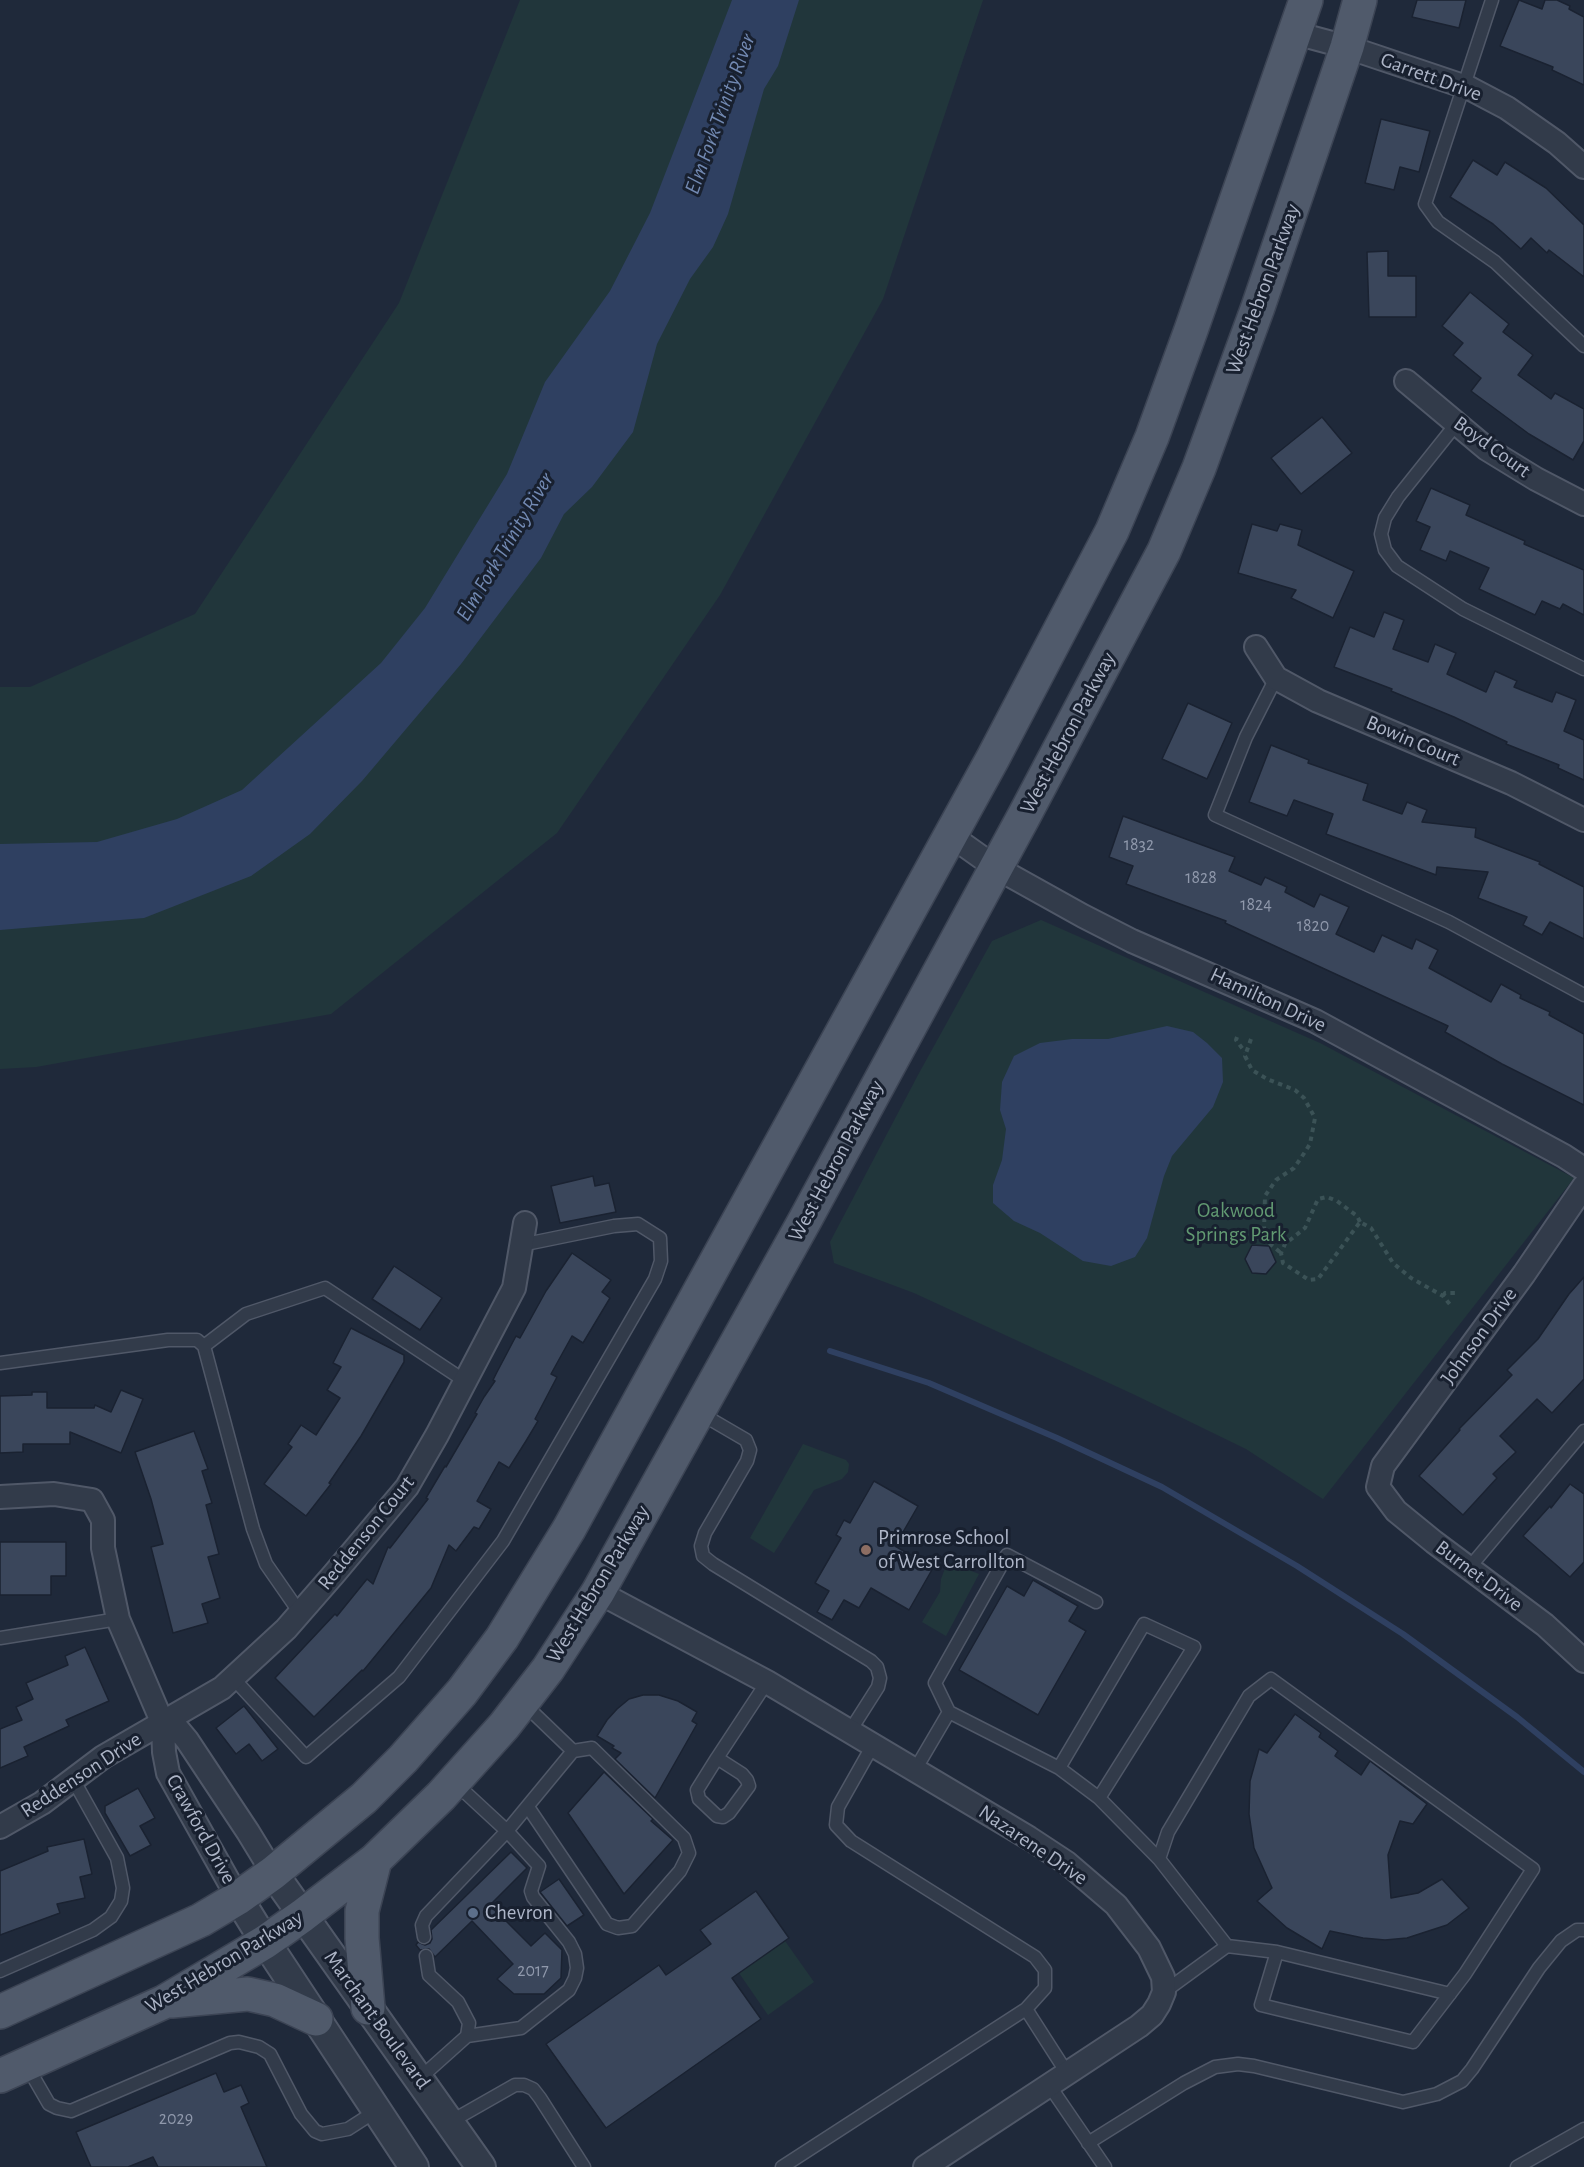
<!DOCTYPE html>
<html>
<head>
<meta charset="utf-8">
<style>
  body { margin:0 }
  canvas { display:block; background:#1f293a }
</style>
</head>
<body>
<canvas width="1584" height="2167"></canvas>
<script>
const ctx = document.querySelector('canvas').getContext('2d');
ctx.lineJoin = 'round';
function paint(path, color) {
  ctx.fillStyle = color;
  ctx.fill(path, 'evenodd');
}
function toPath(rows) {
  const path = new Path2D();
  for (const r of rows) {
    path.moveTo(r[0], r[1]);
    for (let i = 2; i < r.length; i += 2) path.lineTo(r[i], r[i + 1]);
  }
  return path;
}
function strokePath(path, color, width, dash) {
  ctx.strokeStyle = color;
  ctx.lineWidth = width;
  ctx.lineCap = dash ? 'butt' : 'round';
  ctx.setLineDash(dash || []);
  ctx.stroke(path);
}
function label(font, color, halo, rows, align = 'center') {
  ctx.font = font + ' "Alegreya Sans",sans-serif';
  ctx.lineWidth = 6;
  ctx.setLineDash([]);
  ctx.textBaseline = 'middle';
  ctx.strokeStyle = halo;
  ctx.fillStyle = color;
  for (const [text, x, y, turn = 0] of rows) {
    ctx.save();
    ctx.translate(x, y);
    ctx.rotate((+turn || 0) * Math.PI / 180);
    ctx.textAlign = isNaN(turn) ? turn : align;
    if (halo) ctx.strokeText(text, 0, 0);
    ctx.fillText(text, 0, 0);
    ctx.restore();
  }
}
const green = toPath([
  [520,0,983,0,883,299,720,595,557,833,331,1014,36,1067,0,1069,0,687,30,687,195,614,399,303],
  [1041,920,1320,1043,1574,1178,1323,1499,1246,1449,1135,1395,914,1293,834,1263,830,1242,918,1075,992,941],
  [803,1444,846,1460,849,1464,848,1472,842,1479,814,1490,774,1553,750,1538],
  [951,1563,979,1574,946,1636,922,1622,940,1592,941,1579,946,1566],
  [785,1941,814,1982,768,2015,739,1973]
]);
const water = toPath([
  [732,0,799,0,778,66,764,89,728,214,713,247,690,279,657,344,633,432,592,487,564,514,541,558,461,664,362,781,310,834,251,876,144,918,0,930,0,844,97,842,177,819,242,790,381,663,425,608,507,474,545,382,610,291,650,213],
  [1167,1026,1193,1032,1207,1043,1222,1058,1223,1082,1213,1107,1172,1156,1164,1176,1147,1238,1135,1257,1111,1266,1083,1261,1040,1233,1014,1221,993,1203,993,1185,1002,1160,1006,1129,1000,1110,1002,1082,1014,1056,1040,1043,1072,1039,1108,1039]
]);
const stream = toPath([
  [830,1351,929,1383,1057,1438,1162,1487,1297,1566,1403,1634,1517,1717,1584,1772]
]);
const building = toPath([
  [1417,0,1466,0,1459,28,1412,17,1417,0],
  [1519,0,1542,9,1545,0,1557,0,1570,6,1569,9,1584,17,1584,85,1552,70,1553,67,1500,46,1519,0],
  [1381,119,1430,131,1419,172,1400,167,1394,190,1365,183,1381,119],
  [1473,160,1497,175,1505,162,1546,188,1584,225,1584,277,1549,250,1547,253,1531,238,1521,249,1493,224,1450,197,1473,160],
  [1388,251,1388,276,1416,276,1416,317,1369,317,1367,252,1388,251],
  [1470,292,1509,324,1503,332,1533,355,1518,375,1551,399,1555,393,1584,409,1584,441,1573,460,1529,434,1471,391,1481,378,1453,355,1463,343,1442,326,1470,292],
  [1322,417,1352,453,1301,494,1271,458,1322,417],
  [1431,488,1470,505,1466,515,1525,541,1524,544,1584,570,1584,615,1563,604,1560,609,1542,601,1535,615,1479,589,1489,568,1450,551,1446,561,1420,550,1430,527,1416,521,1431,488],
  [1252,524,1277,531,1280,524,1302,530,1298,545,1354,571,1333,618,1291,598,1296,590,1238,573,1252,524],
  [1384,612,1404,620,1393,649,1428,662,1435,644,1456,653,1447,674,1486,692,1495,671,1517,681,1514,687,1552,702,1556,692,1576,700,1564,731,1584,740,1584,780,1558,768,1559,765,1506,744,1507,742,1454,717,1391,691,1392,689,1334,667,1350,627,1374,637,1384,612],
  [1188,703,1232,723,1207,779,1162,759,1188,703],
  [1271,745,1309,760,1308,763,1368,784,1363,800,1402,814,1407,802,1427,810,1422,822,1476,828,1475,837,1540,862,1539,864,1584,887,1584,939,1550,922,1542,935,1523,925,1527,917,1478,898,1488,872,1437,867,1436,875,1326,834,1333,814,1294,800,1287,816,1249,802,1271,745],
  [1123,816,1235,857,1229,871,1261,885,1265,877,1287,887,1285,892,1314,907,1320,894,1349,907,1336,934,1374,952,1382,935,1412,949,1416,939,1438,950,1429,968,1491,1002,1501,984,1521,995,1520,998,1550,1012,1549,1015,1584,1034,1584,1105,1502,1064,1445,1032,1448,1026,1225,923,1226,921,1126,884,1133,866,1109,857,1123,816],
  [593,1176,595,1186,609,1183,616,1212,560,1223,551,1186,593,1176],
  [1252,1245,1269,1246,1276,1262,1266,1274,1252,1273,1245,1259,1252,1245],
  [572,1253,611,1280,602,1292,610,1298,583,1343,572,1336,551,1374,557,1377,535,1419,538,1421,526,1441,509,1468,499,1462,477,1501,491,1509,479,1529,474,1527,456,1551,449,1545,431,1588,363,1671,362,1670,314,1717,275,1678,335,1614,337,1616,367,1579,373,1584,388,1547,390,1548,428,1499,426,1498,445,1466,446,1467,477,1414,475,1413,484,1397,495,1381,493,1380,497,1372,516,1336,520,1338,546,1291,572,1253],
  [394,1266,442,1298,420,1330,372,1299,394,1266],
  [1584,1277,1584,1379,1552,1413,1537,1399,1500,1436,1516,1452,1493,1474,1497,1478,1463,1515,1419,1476,1460,1430,1459,1429,1512,1375,1507,1370,1538,1339,1569,1294,1584,1277],
  [351,1328,404,1355,404,1362,361,1436,329,1483,331,1484,306,1516,264,1484,292,1447,288,1444,301,1425,316,1435,340,1398,327,1390,341,1367,333,1363,351,1328],
  [121,1390,143,1399,121,1453,70,1432,70,1444,23,1444,23,1452,0,1453,0,1396,32,1395,32,1392,47,1392,47,1408,94,1408,95,1405,111,1412,121,1390],
  [194,1431,208,1469,202,1471,212,1503,206,1505,219,1554,208,1557,220,1598,202,1604,208,1623,173,1633,151,1547,163,1544,151,1499,135,1452,194,1431],
  [874,1481,918,1506,895,1546,933,1568,909,1610,871,1588,859,1608,844,1600,832,1620,817,1612,829,1591,815,1583,841,1538,836,1535,844,1520,850,1523,874,1481],
  [1570,1484,1584,1494,1584,1562,1570,1577,1523,1536,1550,1506,1551,1508,1570,1484],
  [0,1542,66,1542,66,1576,51,1576,51,1595,0,1595,0,1542],
  [1033,1580,1078,1606,1069,1621,1086,1631,1038,1715,959,1670,1007,1586,1024,1596,1033,1580],
  [85,1647,109,1701,66,1720,69,1726,24,1747,28,1756,0,1768,0,1729,22,1720,16,1707,33,1699,26,1683,68,1665,65,1656,85,1647],
  [643,1695,659,1695,678,1701,697,1712,692,1721,697,1724,655,1798,615,1759,621,1753,612,1748,614,1746,597,1736,607,1720,617,1709,629,1699,643,1695],
  [244,1706,278,1749,262,1761,249,1744,236,1754,216,1728,244,1706],
  [1295,1714,1321,1733,1319,1737,1338,1751,1335,1756,1361,1775,1370,1761,1427,1804,1413,1824,1400,1821,1388,1855,1391,1898,1418,1893,1442,1879,1469,1908,1447,1925,1407,1938,1385,1940,1363,1938,1330,1931,1322,1949,1287,1928,1257,1901,1272,1888,1254,1848,1249,1814,1250,1781,1259,1749,1267,1753,1295,1714],
  [604,1772,653,1819,651,1821,673,1840,624,1894,568,1813,604,1772],
  [138,1788,155,1818,140,1826,151,1845,130,1856,105,1813,105,1806,138,1788],
  [84,1839,92,1874,80,1877,85,1898,57,1904,60,1913,0,1935,0,1871,48,1851,47,1847,84,1839],
  [511,1852,527,1868,490,1905,531,1946,545,1933,562,1950,561,1978,544,1994,514,1994,497,1979,513,1964,472,1921,435,1957,429,1949,420,1950,416,1945,418,1942,425,1945,430,1943,432,1939,431,1930,511,1852],
  [559,1879,584,1915,567,1926,540,1892,559,1879],
  [756,1891,789,1938,732,1978,761,2019,606,2128,546,2044,659,1965,666,1975,711,1944,700,1930,756,1891],
  [216,2073,224,2092,241,2085,249,2103,241,2107,267,2167,158,2167,153,2157,128,2167,91,2167,76,2132,216,2073]
]);
const path = toPath([
  [1237,1037,1236,1040,1245,1052],
  [1251,1039,1245,1056,1252,1070,1267,1079,1295,1090,1304,1098,1315,1118,1310,1144,1301,1158,1294,1168,1276,1180,1265,1196,1264,1231,1269,1243,1281,1253],
  [1360,1222,1357,1216,1337,1201,1327,1197,1318,1199,1305,1228,1285,1244,1281,1253,1283,1263,1309,1280,1318,1279,1360,1222,1371,1228,1393,1263,1411,1278,1443,1296,1452,1307],
  [1443,1296,1445,1293,1459,1293]
]);
const service = toPath([
  [1492,0,1425,204,1438,222,1495,262,1584,346],
  [1457,423,1398,497,1385,518,1381,534,1385,550,1397,566,1463,609,1584,669],
  [1276,678,1246,737,1215,815,1449,922,1584,995],
  [204,1346,246,1314,325,1288,465,1381],
  [0,1363,168,1340,197,1340,204,1346,253,1529,266,1564,300,1613],
  [698,1412,746,1440,750,1450,747,1461,705,1533,701,1546,703,1556,713,1564,871,1661,877,1667,880,1678,878,1687,850,1731],
  [1469,1568,1584,1431],
  [0,1638,118,1619],
  [233,1678,306,1757,399,1677,503,1541,655,1279,661,1261,660,1238,638,1224,614,1226,521,1245],
  [949,1712,935,1683,1007,1555,1096,1602],
  [873,1745,838,1807,836,1825,851,1841,1035,1957,1045,1970,1045,1988,1026,2009],
  [717,1758,742,1774,747,1780,749,1786,729,1813,723,1817,717,1816,699,1799,697,1790,717,1758,767,1682],
  [915,1770,949,1712,1059,1768,1144,1624,1194,1647,1099,1798,1059,1768],
  [454,1782,507,1831,539,1866,531,1891,533,1897,569,1942,575,1954,577,1968,575,1978,569,1990,521,2028,467,2036],
  [1099,1798,1159,1859],
  [528,1807,607,1924,618,1928,632,1926,680,1871,689,1853,684,1838,592,1748,573,1751],
  [424,1937,422,1925,426,1916,507,1831,573,1751,523,1703],
  [1277,1952,1450,1994],
  [0,1971,93,1930,111,1917,121,1901,123,1888,117,1858,74,1781],
  [1164,1992,1227,1946,1277,1952,1261,2005,1413,2042,1465,1974,1533,1869,1271,1679,1249,1696,1168,1832,1159,1859,1227,1946],
  [27,2066,49,2104,57,2108,71,2111,230,2043,239,2042,259,2047,270,2054,301,2114,315,2131,322,2134,348,2129,376,2111],
  [419,2079,467,2036,469,2023,458,2002,429,1975,426,1956],
  [1049,2085,1105,2167],
  [450,2122,515,2085,524,2085,533,2089,540,2098,584,2167],
  [1088,2143,1184,2083,1215,2067,1238,2064,1254,2066,1403,2102,1437,2094,1462,2081,1472,2069,1539,1968,1561,1941,1577,1930,1584,1930],
  [782,2167,1026,2009,1067,2073],
  [1517,2167,1584,2129]
]);
const minor = toPath([
  [1295,33,1347,47,1469,88,1507,108,1557,143,1584,167],
  [1406,381,1487,449,1536,479,1584,504],
  [1256,647,1276,678,1318,701,1511,783,1584,820],
  [950,835,995,867,1083,916,1132,941,1315,1021,1564,1156,1584,1169],
  [1584,1186,1524,1274,1383,1466,1378,1487,1396,1511,1434,1542,1545,1625,1584,1661],
  [0,1497,54,1494,92,1500,103,1520,103,1548,118,1619,163,1724,164,1752,168,1773,238,1898],
  [598,1592,767,1682,1029,1838,1067,1863,1116,1905,1149,1948,1163,1977,1164,1992,1159,2004,1152,2015,1139,2026,925,2167],
  [163,1724,177,1728,187,1740,248,1832,273,1873],
  [0,1827,42,1803,103,1757,222,1688,286,1629,334,1574,407,1487,437,1435,514,1288,525,1223]
]);
const tertiary = toPath([
  [273,1873,481,2167],
  [238,1898,259,1932,414,2167]
]);
const primary = toPath([
  [172,2001,248,1994,275,2000,316,2019],
  [368,2008,362,1938,362,1911,375,1860],
  [0,2012,201,1920,238,1898,273,1873,364,1798,403,1759,462,1692,502,1638,569,1529,993,758,1112,531,1152,437,1191,330,1306,0],
  [0,2076,164,2002,265,1942,302,1916,375,1860,441,1796,504,1726,548,1669,598,1592,805,1220,1024,816,1164,551,1199,468,1258,307,1347,47,1360,0]
]);
const markers = [
  [866,1550,6,"#8d6e63"],
  [473,1913,6,"#5c6f8a"]
];
const numberNames = [
  ["1832",1139,845],
  ["1828",1201,878],
  ["1824",1256,905],
  ["1820",1313,926],
  ["2017",533,1971],
  ["2029",176,2119]
];
const streetNames = [
  ["Garrett Drive",1431,77,20],
  ["West Hebron Parkway",1263,289,-70],
  ["Boyd Court",1492,447,36],
  ["West Hebron Parkway",1068,733,-62],
  ["Bowin Court",1413,741,23],
  ["Hamilton Drive",1268,1000,25],
  ["West Hebron Parkway",836,1161,-62],
  ["Johnson Drive",1479,1336,-54],
  ["Reddenson Court",366,1533,-51],
  ["Burnet Drive",1479,1576,37],
  ["West Hebron Parkway",598,1584,-59],
  ["Reddenson Drive",81,1775,-33],
  ["Crawford Drive",201,1829,61],
  ["Nazarene Drive",1033,1845,34],
  ["West Hebron Parkway",224,1962,-31],
  ["Marchant Boulevard",377,2020,54]
];
const parkNames = [
  ["Oakwood",1236,1211],
  ["Springs Park",1236,1235]
];
const poiNames = [
  ["Primrose School",878,1538],
  ["of West Carrollton",878,1562],
  ["Chevron",485,1913]
];
const waterNames = [
  ["Elm Fork Trinity River",720,114,-70],
  ["Elm Fork Trinity River",505,547,-59]
];
paint(green, '#21363b');
paint(water, '#2f4061');
strokePath(stream, '#2f4061', 6);
paint(building, '#3a465b');
strokePath(building, '#1a2231', 1.5);
strokePath(service, '#505868', 15);
strokePath(minor, '#505868', 26);
strokePath(tertiary, '#505868', 32);
strokePath(primary, '#3c4454', 36);
strokePath(path, '#3b5256', 4, [4.5, 4.5]);
strokePath(service, '#323b4a', 12);
strokePath(minor, '#323b4a', 22);
strokePath(tertiary, '#323b4a', 28);
strokePath(primary, '#505a6b', 33);
for (const [x, y, r, color] of markers) {
  const dot = new Path2D();
  dot.arc(x, y, r, 0, 2 * Math.PI);
  ctx.fillStyle = color;
  ctx.fill(dot);
  strokePath(dot, '#18202f', 2);
}
label('18px', '#9099ac', null, numberNames);
label('21px', '#adb5c7', '#18202f', streetNames);
label('21px', '#629a72', '#18202f', parkNames);
label('21px', '#adb5c7', '#18202f', poiNames, 'left');
label('italic 22px', '#7289b2', '#18202f', waterNames);
</script>
</body>
</html>
